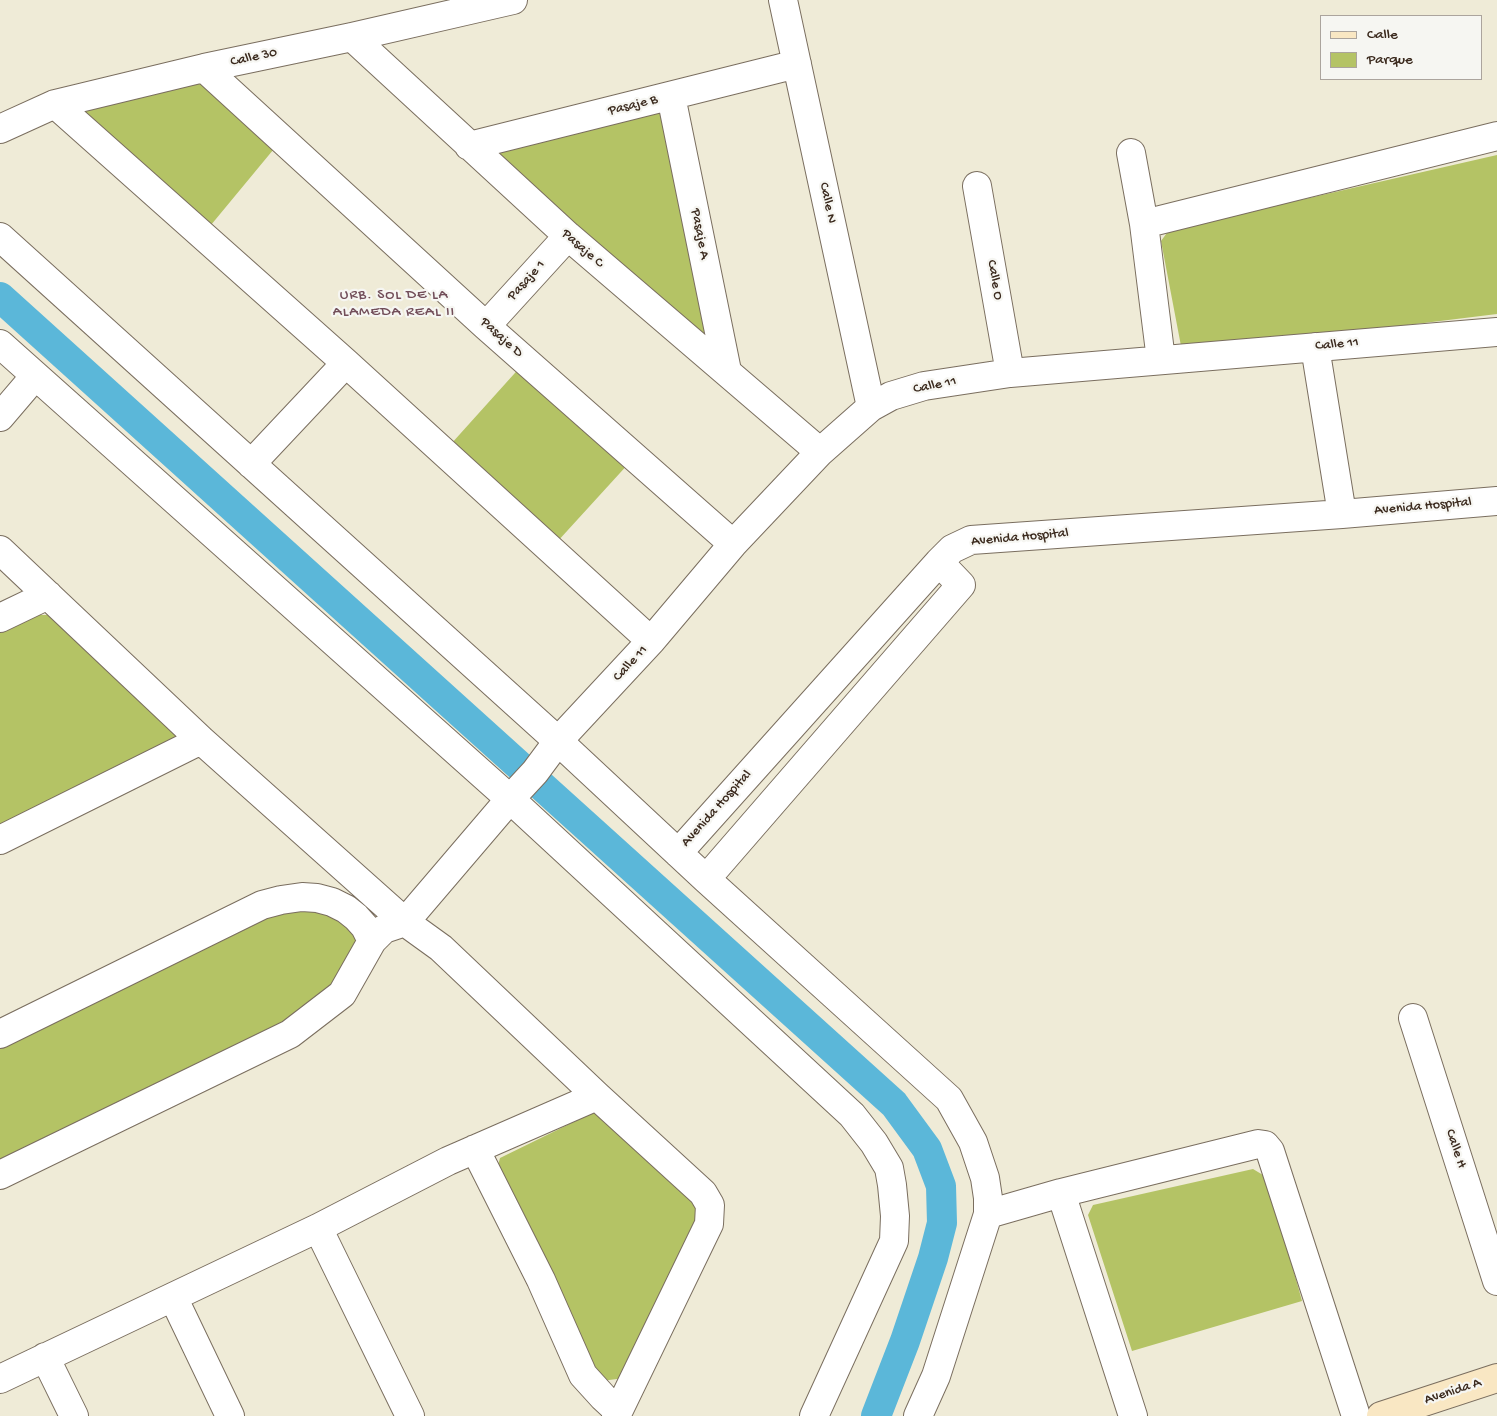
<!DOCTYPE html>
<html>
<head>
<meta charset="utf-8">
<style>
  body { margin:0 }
  #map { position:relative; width:1497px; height:1416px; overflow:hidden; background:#efebd7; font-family:"Gochi Hand",sans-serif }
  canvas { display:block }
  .legend { position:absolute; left:1320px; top:15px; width:162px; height:65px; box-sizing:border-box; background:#f6f6f2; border:1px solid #aba49d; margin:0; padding:6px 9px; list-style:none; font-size:15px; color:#3b2a1e }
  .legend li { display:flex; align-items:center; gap:10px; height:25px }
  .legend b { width:25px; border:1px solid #aba49d }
</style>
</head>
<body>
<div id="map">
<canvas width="1497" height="1416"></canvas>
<ul class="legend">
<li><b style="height:6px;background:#f9e7c3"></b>Calle</li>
<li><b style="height:14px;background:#b4c365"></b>Parque</li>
</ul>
</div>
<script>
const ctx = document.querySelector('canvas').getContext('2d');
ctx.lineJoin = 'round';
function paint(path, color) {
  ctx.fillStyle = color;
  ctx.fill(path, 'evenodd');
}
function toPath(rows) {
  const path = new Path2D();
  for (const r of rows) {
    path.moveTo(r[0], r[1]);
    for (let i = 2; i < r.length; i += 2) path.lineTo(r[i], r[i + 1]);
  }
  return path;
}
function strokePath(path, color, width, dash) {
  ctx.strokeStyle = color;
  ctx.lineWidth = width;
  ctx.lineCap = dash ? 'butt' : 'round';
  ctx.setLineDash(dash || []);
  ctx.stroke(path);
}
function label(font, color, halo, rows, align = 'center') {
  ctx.font = font + ' "Gochi Hand",sans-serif';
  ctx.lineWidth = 4.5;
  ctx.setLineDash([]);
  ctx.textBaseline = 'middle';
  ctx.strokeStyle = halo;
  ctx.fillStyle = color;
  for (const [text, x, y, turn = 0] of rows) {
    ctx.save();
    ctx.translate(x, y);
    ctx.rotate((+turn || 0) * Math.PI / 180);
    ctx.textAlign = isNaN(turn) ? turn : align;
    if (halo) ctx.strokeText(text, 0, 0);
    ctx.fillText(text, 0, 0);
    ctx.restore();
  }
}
const green = toPath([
  [201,76,278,144,206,231,66,106],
  [668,105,717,365,479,148],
  [1497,155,1497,314,1196,351,1181,346,1161,241,1169,230],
  [523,364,630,462,557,542,451,444],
  [38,615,52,615,176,728,174,743,0,826,0,633],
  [291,907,339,911,363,943,335,993,291,1026,0,1162,0,1047],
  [598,1110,704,1211,625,1378,601,1381,497,1169,500,1158],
  [1253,1169,1268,1178,1302,1301,1132,1351,1088,1215,1093,1205]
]);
const canal = toPath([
  [0,297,894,1104,927,1149,941,1186,942,1223,933,1258,905,1341,876,1416]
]);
const street = toPath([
  [783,0,871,407],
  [352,37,568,236,820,452],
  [204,68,486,326,733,544],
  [671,96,727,371],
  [55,104,346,363,651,641],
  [0,129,55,104,204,68,352,37,513,0],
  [469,146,797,64],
  [1131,153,1144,224,1161,360],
  [977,186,1010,373],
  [1144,224,1497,136],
  [0,237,558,741,706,879,949,1099,973,1142,985,1178,988,1198,988,1214,936,1376,918,1416],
  [486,326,568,236],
  [0,344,510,799,852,1115,874,1143,889,1168,892,1185,895,1216,894,1241,814,1416],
  [1315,347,1342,514],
  [0,417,35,376],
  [251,464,346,363],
  [0,550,201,740,405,922,441,948,597,1096,703,1193,710,1205,709,1224,616,1416],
  [0,618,48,595],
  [0,840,201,740],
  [678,853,939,562,952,549,971,540,1342,514,1497,501],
  [706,879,961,585,939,562],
  [1413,1018,1497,1281],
  [0,1034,262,905,281,900,302,897,317,898,332,902,346,909,356,917,365,927,372,941],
  [475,1149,541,1280,583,1375,603,1397,618,1411],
  [0,1175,290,1034,342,994,372,941,384,929,405,922,510,799,535,772,558,741,651,641,733,544,820,452,871,407,891,396,924,386,1010,373,1497,332],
  [1061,1193,1133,1416],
  [988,1214,1061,1193,1258,1144,1265,1145,1270,1151,1356,1416],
  [318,1228,410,1416],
  [173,1297,230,1416],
  [45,1357,74,1416],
  [0,1379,318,1228,448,1161,597,1096]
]);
const secondary = toPath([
  [1381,1416,1497,1378]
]);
const streetNames = [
  ["Calle 30",254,58,-12],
  ["Pasaje B",633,106,-14],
  ["Calle N",827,203,78],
  ["Pasaje A",699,234,79],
  ["Pasaje C",582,249,41],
  ["Calle O",994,280,80],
  ["Pasaje 1",527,281,-48],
  ["Pasaje D",501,338,42],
  ["Calle 11",1337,345,-5],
  ["Calle 11",935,386,-11],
  ["Avenida Hospital",1423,507,-5],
  ["Avenida Hospital",1020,538,-5],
  ["Calle 11",631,664,-47],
  ["Avenida Hospital",717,809,-48],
  ["Calle H",1455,1149,72],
  ["Avenida A",1453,1392,-18]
];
const neighbourhoodNames = [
  ["URB. SOL DE LA",394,296],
  ["ALAMEDA REAL II",394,313]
];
paint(green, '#b4c365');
strokePath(canal, '#5bb7d9', 30);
strokePath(street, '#7a6e5f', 30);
strokePath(secondary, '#7a6e5f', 30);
strokePath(street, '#fff', 28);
strokePath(secondary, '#f9e7c3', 28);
label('14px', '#3b2a1e', '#f6f6f2', streetNames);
ctx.letterSpacing = '1px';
label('15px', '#724e59', '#f6f6f2', neighbourhoodNames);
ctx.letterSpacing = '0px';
</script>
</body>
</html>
